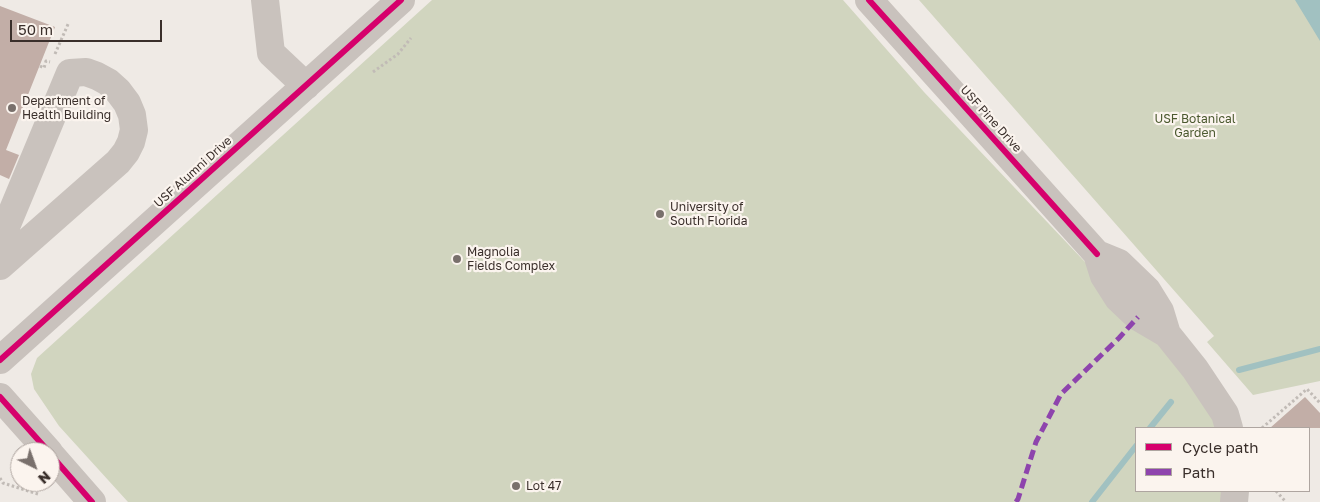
<!DOCTYPE html>
<html>
<head>
<meta charset="utf-8">
<style>
  body { margin:0 }
  #map { position:relative; width:1320px; height:502px; overflow:hidden; background:#efeae5; font-family:"Golos Text",sans-serif }
  canvas { display:block }
  .legend { position:absolute; left:1135px; top:427px; width:175px; height:65px; box-sizing:border-box; background:#fbf4ee; border:1px solid #aea5a0; margin:0; padding:6px 9px; list-style:none; font-size:15px; color:#3a2f2b }
  .legend li { display:flex; align-items:center; gap:10px; height:25px }
  .legend b { width:25px; border:1px solid #aea5a0 }
  .north { position:absolute; left:10px; top:442px; width:50px; height:50px; box-sizing:border-box; background:#fbf4ee; border:1px solid #aea5a0; border-radius:50%; rotate:138deg; font-size:14px; font-weight:700; line-height:20px; text-align:center; color:#3a2f2b }
  .north::after { content:''; display:block; margin:auto; width:18px; height:22px; background:#79706c; clip-path:polygon(50% 0,100% 100%,50% 72%,0 100%) }
  .scale { position:absolute; left:10px; top:20px; width:152px; height:22px; box-sizing:border-box; border:2px solid #3a2f2b; border-top:0; padding-left:6px; font-size:15px; line-height:18px; white-space:nowrap; color:#3a2f2b; -webkit-text-stroke:4px #fbf4ee; paint-order:stroke }
</style>
</head>
<body>
<div id="map">
<canvas width="1320" height="502"></canvas>
<ul class="legend">
<li><b style="height:6px;background:#d6006c"></b>Cycle path</li>
<li><b style="height:6px;background:#8e44ad"></b>Path</li>
</ul>
<div class="north">N</div>
<div class="scale">50 m</div>
</div>
<script>
const ctx = document.querySelector('canvas').getContext('2d');
ctx.lineJoin = 'round';
function paint(path, color) {
  ctx.fillStyle = color;
  ctx.fill(path, 'evenodd');
}
function toPath(rows) {
  const path = new Path2D();
  for (const r of rows) {
    path.moveTo(r[0], r[1]);
    for (let i = 2; i < r.length; i += 2) path.lineTo(r[i], r[i + 1]);
  }
  return path;
}
function strokePath(path, color, width, dash) {
  ctx.strokeStyle = color;
  ctx.lineWidth = width;
  ctx.lineCap = dash ? 'butt' : 'round';
  ctx.setLineDash(dash || []);
  ctx.stroke(path);
}
function label(font, color, halo, rows, align = 'center') {
  ctx.font = font + ' "Golos Text",sans-serif';
  ctx.lineWidth = 4.5;
  ctx.setLineDash([]);
  ctx.textBaseline = 'middle';
  ctx.strokeStyle = halo;
  ctx.fillStyle = color;
  for (const [text, x, y, turn = 0] of rows) {
    ctx.save();
    ctx.translate(x, y);
    ctx.rotate((+turn || 0) * Math.PI / 180);
    ctx.textAlign = isNaN(turn) ? turn : align;
    if (halo) ctx.strokeText(text, 0, 0);
    ctx.fillText(text, 0, 0);
    ctx.restore();
  }
}
const green = toPath([
  [432,0,843,0,924,92,1193,376,1218,428,1136,428,1136,491,1222,491,1221,502,128,502,59,426,34,389,31,374,37,358],
  [919,0,1320,0,1320,381,1253,395,1207,342,1214,336]
]);
const water = toPath([
  [1295,0,1320,0,1320,42,1320,41]
]);
const stream = toPath([
  [1239,370,1320,349],
  [1150,428,1171,402],
  [1092,502,1136,446]
]);
const building = toPath([
  [0,6,55,27,6,150,19,155,9,179,0,175],
  [1305,397,1320,413,1320,428,1270,428]
]);
const path = toPath([
  [55,54,69,22],
  [40,66,44,68,46,61,50,62],
  [373,72,398,54,411,38],
  [1262,428,1307,389,1320,403],
  [0,478,3,483,38,494],
  [1276,491,1286,502]
]);
const minor = toPath([
  [265,0,271,53,306,86],
  [869,0,1097,254,1104,276,1118,298,1138,317,1167,334,1195,369,1225,414,1229,428],
  [0,241,70,73,86,72,97,76,108,82,118,91,127,103,132,115,134,130,131,142,126,152,118,162,0,266],
  [1097,254,1119,263,1147,290,1160,311,1167,334],
  [0,360,401,0],
  [0,397,49,452],
  [50,454,92,502],
  [1234,502,1235,491]
]);
const quiet = toPath([
  [1016,502,1018,499,1036,442,1061,394,1119,338,1138,317]
]);
const cycleway = toPath([
  [869,0,1097,254],
  [0,360,401,0],
  [0,397,49,452],
  [50,454,92,502]
]);
const markers = [
  [12,108,5,"#79706c"],
  [660,214,5,"#79706c"],
  [457,259,5,"#79706c"],
  [516,486,5,"#79706c"]
];
const poiNames = [
  ["Department of",22,101],
  ["Health Building",22,115],
  ["University of",670,207],
  ["South Florida",670,221],
  ["Magnolia",467,252],
  ["Fields Complex",467,266],
  ["Lot 47",526,486]
];
const streetNames = [
  ["USF Pine Drive",991,119,48],
  ["USF Alumni Drive",193,172,-42]
];
const parkNames = [
  ["USF Botanical",1195,119],
  ["Garden",1195,133]
];
paint(green, '#d1d5bf');
paint(water, '#a1c1c1');
strokePath(stream, '#a1c1c1', 6);
paint(building, '#c2aea7');
strokePath(path, '#c1bbb6', 3, [2.5, 2.5]);
strokePath(minor, '#c9c2bd', 28);
strokePath(quiet, '#8e44ad', 5, [10, 5]);
strokePath(cycleway, '#d6006c', 6);
for (const [x, y, r, color] of markers) {
  const dot = new Path2D();
  dot.arc(x, y, r, 0, 2 * Math.PI);
  ctx.fillStyle = color;
  ctx.fill(dot);
  strokePath(dot, '#fbf4ee', 2);
}
label('12px', '#3a2f2b', '#fbf4ee', poiNames, 'left');
label('12px', '#3a2f2b', '#fbf4ee', streetNames);
label('12px', '#4b592f', '#fbf4ee', parkNames);
</script>
</body>
</html>
